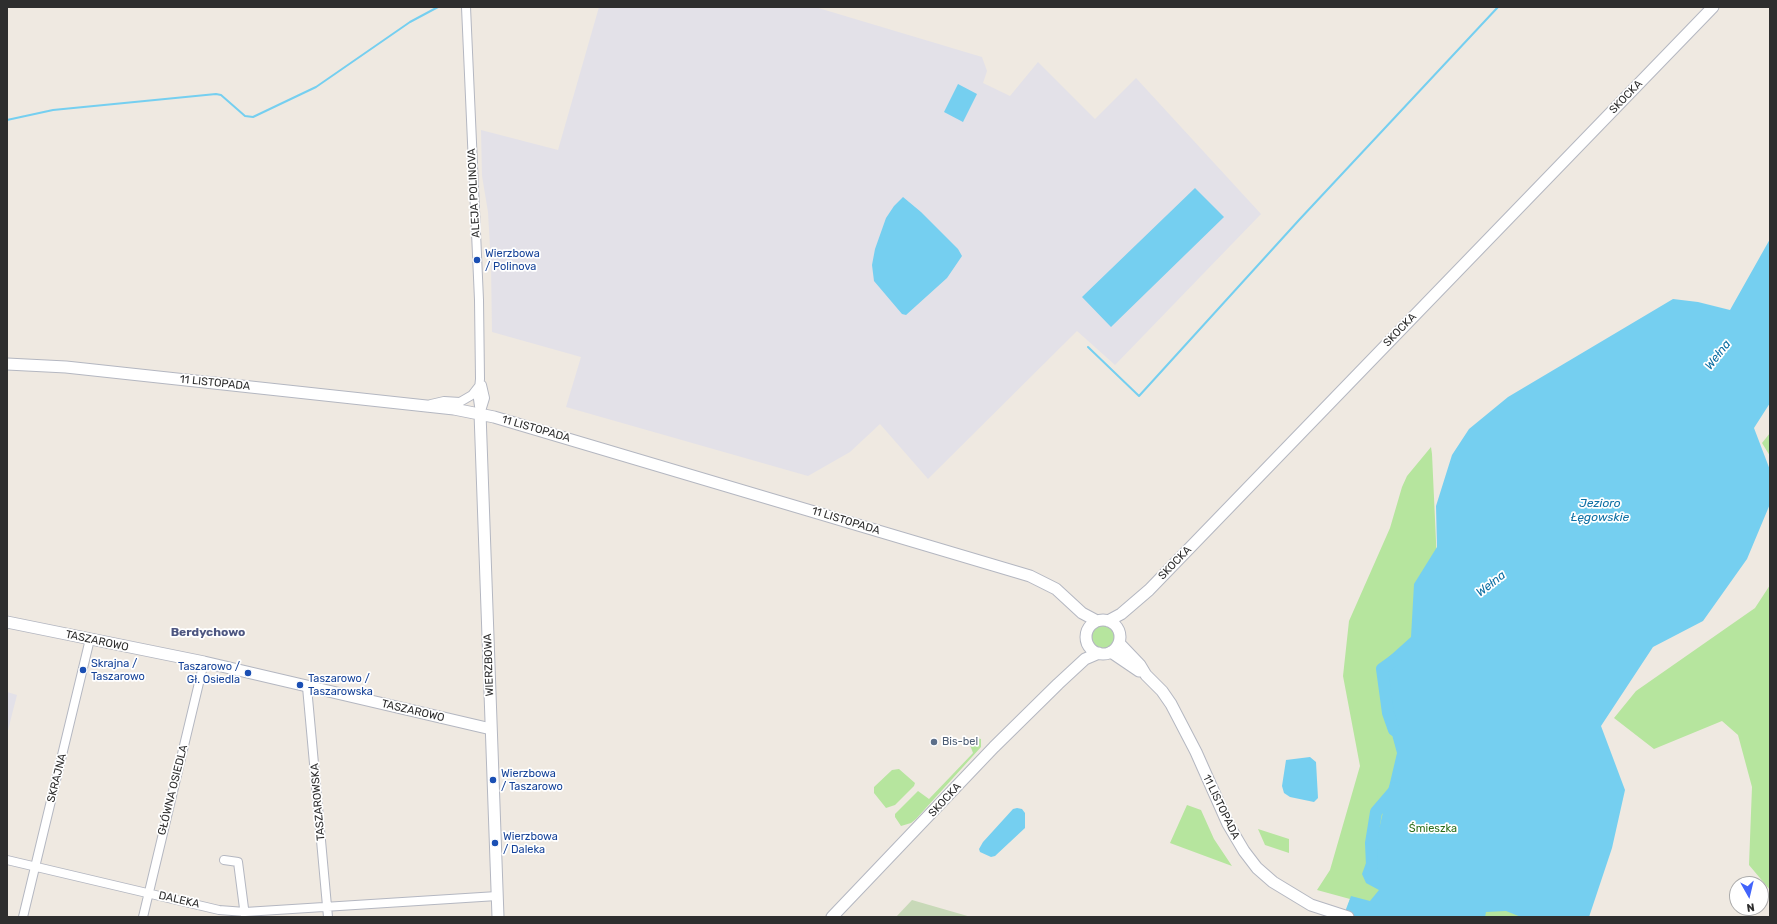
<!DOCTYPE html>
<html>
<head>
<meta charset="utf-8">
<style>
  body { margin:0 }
  #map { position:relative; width:1777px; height:924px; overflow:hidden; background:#efe9e1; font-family:Rubik,sans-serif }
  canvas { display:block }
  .frame { position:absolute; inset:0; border:8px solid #2e2e2e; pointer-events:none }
  .north { position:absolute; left:1729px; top:876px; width:40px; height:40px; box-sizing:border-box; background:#fff; border:1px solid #ababab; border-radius:50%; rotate:172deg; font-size:11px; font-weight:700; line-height:16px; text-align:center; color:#2e2e2e }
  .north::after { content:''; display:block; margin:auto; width:14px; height:18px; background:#4264fb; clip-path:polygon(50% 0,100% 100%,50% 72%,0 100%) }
</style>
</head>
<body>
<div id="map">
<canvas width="1777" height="924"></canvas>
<div class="frame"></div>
<div class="north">N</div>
</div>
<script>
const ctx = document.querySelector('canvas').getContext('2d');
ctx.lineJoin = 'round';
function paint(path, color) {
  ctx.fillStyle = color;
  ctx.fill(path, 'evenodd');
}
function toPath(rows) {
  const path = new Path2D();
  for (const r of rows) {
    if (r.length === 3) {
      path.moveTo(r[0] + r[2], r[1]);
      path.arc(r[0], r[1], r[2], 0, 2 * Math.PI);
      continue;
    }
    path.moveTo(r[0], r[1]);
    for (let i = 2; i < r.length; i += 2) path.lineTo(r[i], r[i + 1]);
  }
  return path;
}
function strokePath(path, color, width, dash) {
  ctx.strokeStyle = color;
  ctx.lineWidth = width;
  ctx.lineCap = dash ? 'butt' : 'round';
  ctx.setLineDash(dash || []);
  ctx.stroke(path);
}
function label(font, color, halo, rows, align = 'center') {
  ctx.font = font + ' Rubik,sans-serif';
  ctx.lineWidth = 3.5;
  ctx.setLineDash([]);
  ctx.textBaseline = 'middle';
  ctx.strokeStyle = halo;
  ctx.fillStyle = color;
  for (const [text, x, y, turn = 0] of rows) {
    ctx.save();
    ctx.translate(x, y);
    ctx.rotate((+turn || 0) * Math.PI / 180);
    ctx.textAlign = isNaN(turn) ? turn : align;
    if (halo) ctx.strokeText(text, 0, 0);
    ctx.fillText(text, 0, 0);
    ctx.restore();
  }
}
const industrial = toPath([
  [599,7,815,7,982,57,987,71,983,83,1010,96,1038,62,1095,119,1136,78,1261,214,1115,365,1077,331,928,479,880,424,850,452,808,476,566,407,581,357,492,332,491,265,488,212,482,176,481,130,558,150],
  [7,692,17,695,7,734]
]);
const green = toPath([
  [1770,433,1770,456,1762,443],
  [1431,447,1432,454,1437,563,1557,917,1344,917,1350,899,1317,890,1330,870,1360,766,1343,676,1349,621,1390,528,1402,487,1407,476],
  [1770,585,1770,890,1749,865,1752,787,1738,735,1722,721,1654,749,1614,718,1636,691,1755,608],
  [1103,637,12],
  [976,738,981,739,981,747,916,819,911,823,901,826,895,817,895,814,918,791,929,799,973,753,970,745],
  [899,769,915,783,914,786,895,805,886,808,874,793,874,787,892,770],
  [1187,805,1201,810,1214,839,1232,866,1170,843],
  [1258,829,1289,839,1289,853,1265,845]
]);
const cemetery = toPath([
  [912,900,971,917,896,917]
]);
const water = toPath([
  [958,84,977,94,963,122,944,112],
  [1195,188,1224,217,1111,327,1082,297],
  [903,197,921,212,958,249,962,256,947,278,906,315,902,314,874,281,872,265,875,249,886,218,894,206],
  [1770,239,1770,403,1754,428,1770,470,1770,504,1747,559,1703,621,1653,647,1601,726,1625,790,1612,848,1589,917,1521,917,1506,911,1486,912,1485,917,1343,917,1351,896,1370,901,1379,890,1366,883,1362,874,1380,825,1397,753,1391,731,1382,663,1411,637,1414,584,1437,547,1436,506,1452,455,1469,429,1508,397,1673,299,1698,302,1730,310],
  [1310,757,1316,762,1318,798,1314,802,1290,797,1284,793,1282,786,1286,760],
  [1017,808,1022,809,1025,813,1025,828,995,856,991,857,980,852,979,849,983,842,1013,809]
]);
const stream = toPath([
  [7,120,53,110,216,94,221,95,245,116,253,117,316,87,410,22,438,7],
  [1088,347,1139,396,1299,220,1498,7]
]);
const river = toPath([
  [1394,730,1388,713,1382,669,1396,659],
  [1372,866,1371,843,1376,812,1394,791,1395,788]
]);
const street = toPath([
  [466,7,479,300,480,379,478,399,480,413],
  [431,404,444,401,460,402,472,395,479,386],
  [481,411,485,398,482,385],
  [307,687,328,917],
  [7,860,219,910,245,912,497,896],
  [224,860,238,862,245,916],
  [23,917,90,639],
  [143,917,204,662]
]);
const secondary = toPath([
  [7,364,66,367,454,409,494,417,1030,576,1056,589,1082,613,1097,621],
  [480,413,498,917],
  [1103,637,17],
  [1108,621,1121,614,1149,590,1713,7],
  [7,622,204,662,491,729],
  [1119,643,1140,665,1146,675,1162,691,1171,704,1196,752,1228,824,1244,851,1257,868,1273,882,1311,905,1348,917],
  [1111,652,1139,671],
  [832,917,994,747,1058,684,1085,659,1099,653]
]);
const markers = [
  [477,260,4,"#1a4fb4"],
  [83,670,4,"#1a4fb4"],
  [248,673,4,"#1a4fb4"],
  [300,685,4,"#1a4fb4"],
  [934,742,4,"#5c6f8a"],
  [493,780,4,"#1a4fb4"],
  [495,843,4,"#1a4fb4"]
];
const streetNames = [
  ["SKOCKA",1626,97,-46],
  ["ALEJA POLINOVA",474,193,-93],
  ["SKOCKA",1400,330,-46],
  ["11 LISTOPADA",215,383,6],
  ["11 LISTOPADA",536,429,16],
  ["11 LISTOPADA",846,521,17],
  ["SKOCKA",1175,563,-46],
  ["TASZAROWO",97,641,12],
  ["WIERZBOWA",489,665,-92],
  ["TASZAROWO",413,711,13],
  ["SKRAJNA",57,778,-76],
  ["GŁÓWNA OSIEDLA",173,790,-76],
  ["SKOCKA",945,800,-47],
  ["TASZAROWSKA",318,802,-95],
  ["11 LISTOPADA",1221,807,64],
  ["DALEKA",179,900,13]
];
const transitNames = [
  ["Wierzbowa",485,254],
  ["/ Polinova",485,267],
  ["Skrajna /",91,664],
  ["Taszarowo",91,677],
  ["Taszarowo /",240,667,"right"],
  ["Gł. Osiedla",240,680,"right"],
  ["Taszarowo /",308,679],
  ["Taszarowska",308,692],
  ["Wierzbowa",501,774],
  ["/ Taszarowo",501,787],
  ["Wierzbowa",503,837],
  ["/ Daleka",503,850]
];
const serviceNames = [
  ["Bis-bel",942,742]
];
const parkNames = [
  ["Śmieszka",1433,829]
];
const waterNames = [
  ["Wełna",1718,355,-52],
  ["Jezioro",1600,504],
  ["Łęgowskie",1600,518],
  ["Wełna",1491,584,-38]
];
const neighbourhoodNames = [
  ["Berdychowo",208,633]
];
paint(industrial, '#e3e1e8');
paint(green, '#b6e59e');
paint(cemetery, '#c8d9b8');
paint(water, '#75cff0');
strokePath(stream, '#75cff0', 2);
strokePath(river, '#75cff0', 12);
strokePath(street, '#b4b7c1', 10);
strokePath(secondary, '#b4b7c1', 13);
strokePath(street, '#fff', 8);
strokePath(secondary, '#fff', 11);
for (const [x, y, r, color] of markers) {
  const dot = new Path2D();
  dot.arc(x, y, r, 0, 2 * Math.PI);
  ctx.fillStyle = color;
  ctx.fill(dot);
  strokePath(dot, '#fff', 1.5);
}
label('11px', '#2e2e2e', '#fff', streetNames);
label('11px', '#164399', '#fff', transitNames, 'left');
label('11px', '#4e5e75', '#fff', serviceNames, 'left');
label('11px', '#2c6e1b', '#fff', parkNames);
label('italic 12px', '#0d6fa3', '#fff', waterNames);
label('bold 12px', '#4d5680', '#fff', neighbourhoodNames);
</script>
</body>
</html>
